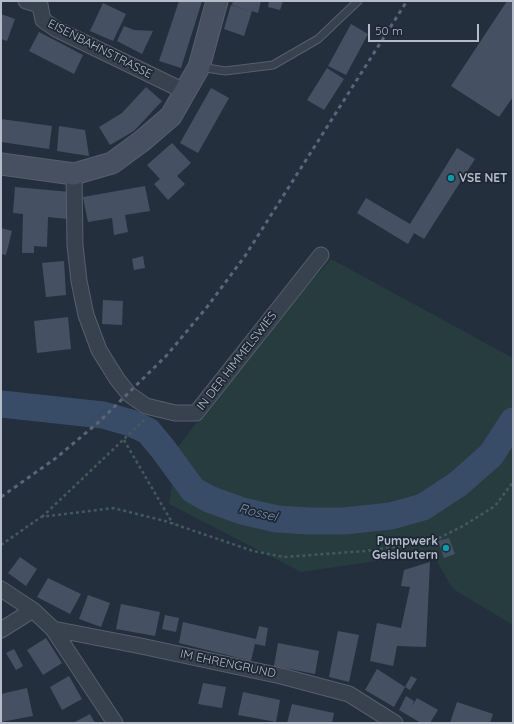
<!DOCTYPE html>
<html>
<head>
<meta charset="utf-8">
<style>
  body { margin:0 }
  #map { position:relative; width:514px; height:724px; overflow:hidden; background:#242f3e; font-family:Quicksand,sans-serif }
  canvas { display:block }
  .frame { position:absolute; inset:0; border:2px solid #b4bcc9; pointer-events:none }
  .scale { position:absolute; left:368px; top:24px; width:111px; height:18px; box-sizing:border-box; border:2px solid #b4bcc9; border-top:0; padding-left:5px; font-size:12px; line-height:14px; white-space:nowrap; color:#b4bcc9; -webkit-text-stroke:3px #1d2633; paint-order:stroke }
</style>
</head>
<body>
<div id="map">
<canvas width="514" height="724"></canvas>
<div class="frame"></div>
<div class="scale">50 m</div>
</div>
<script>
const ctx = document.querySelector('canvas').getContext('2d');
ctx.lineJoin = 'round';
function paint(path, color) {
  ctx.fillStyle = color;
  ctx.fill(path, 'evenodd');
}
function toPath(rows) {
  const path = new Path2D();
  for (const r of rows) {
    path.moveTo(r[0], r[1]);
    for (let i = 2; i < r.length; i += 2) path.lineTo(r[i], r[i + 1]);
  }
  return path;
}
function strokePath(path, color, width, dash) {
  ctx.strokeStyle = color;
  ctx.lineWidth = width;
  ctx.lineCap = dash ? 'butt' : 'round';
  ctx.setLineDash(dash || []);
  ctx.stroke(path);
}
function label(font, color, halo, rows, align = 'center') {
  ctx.font = font + ' Quicksand,sans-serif';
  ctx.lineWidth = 3.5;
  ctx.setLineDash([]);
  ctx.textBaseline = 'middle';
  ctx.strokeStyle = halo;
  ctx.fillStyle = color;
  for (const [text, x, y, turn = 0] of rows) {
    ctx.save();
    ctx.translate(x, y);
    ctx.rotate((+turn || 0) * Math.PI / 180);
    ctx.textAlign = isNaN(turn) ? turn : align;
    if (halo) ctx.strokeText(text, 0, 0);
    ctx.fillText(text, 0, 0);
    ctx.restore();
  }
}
const green = toPath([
  [331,259,513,358,513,625,453,589,432,553,301,572,169,504,177,448,256,345]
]);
const river = toPath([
  [1,404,103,415,131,423,148,431,163,449,193,490,209,499,242,511,277,519,309,521,344,521,391,516,423,507,458,484,491,455,513,421]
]);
const building = toPath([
  [179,1,202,1,181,68,159,61],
  [233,1,261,1,258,13,252,11,244,36,224,29,231,5,249,11,232,5],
  [269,1,283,1,280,10,268,7],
  [507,1,513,1,513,97,499,117,451,86],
  [103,3,126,14,113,41,90,31],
  [1,14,15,19,7,41,1,39],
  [351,24,368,34,346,75,328,66],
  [124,26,134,30,153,31,142,54,117,41],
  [39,32,83,55,74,74,29,51],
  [327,68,344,79,324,110,307,100],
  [146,87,162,101,134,131,110,145,99,127,122,113],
  [211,88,229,98,198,153,180,143],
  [1,119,52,126,49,149,1,142],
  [59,126,85,130,89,156,57,151],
  [172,143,191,163,177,176,185,184,168,200,154,184,160,179,147,165],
  [457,148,475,159,424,239,414,233,408,244,357,213,366,198,410,224],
  [145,186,150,211,125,215,128,232,114,235,112,218,88,222,83,197],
  [15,187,70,192,68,219,48,217,47,247,34,246,34,253,22,253,23,214,13,213],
  [1,228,12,231,6,255,1,254],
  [143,256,145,268,134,270,132,259],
  [64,261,66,295,46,297,42,263],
  [103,300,123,301,122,325,102,324],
  [68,317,71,349,37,353,34,321],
  [449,538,455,554,444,558,438,541],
  [20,557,37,569,26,586,8,573],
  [430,562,426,647,397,646,393,666,370,661,377,623,401,628,410,587,401,586,404,570],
  [48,578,81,594,70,614,37,597],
  [88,595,110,603,101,627,79,619],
  [121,604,160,612,155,636,116,629],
  [165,615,179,618,176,632,162,629],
  [183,622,256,639,259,626,268,628,265,646,255,644,251,661,179,643],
  [338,631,359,635,349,682,329,677],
  [46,638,62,663,43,675,27,650],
  [278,643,319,651,315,674,274,666],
  [14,649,23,666,16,670,6,653],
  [377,669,405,687,394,707,365,690],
  [69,676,82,699,62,710,50,687],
  [411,676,417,679,410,690,405,687],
  [203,683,226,687,222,708,198,704],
  [27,688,33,716,1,722,1,694],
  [243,692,280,700,276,722,238,715],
  [406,696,414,701,412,706,417,698,438,710,430,723,421,723,399,710],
  [457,702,493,714,490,723,450,723],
  [292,704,334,713,332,723,287,723],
  [90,714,95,723,73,723]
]);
const path = toPath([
  [124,440,173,524],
  [42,517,144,420],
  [1,545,41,517,113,508,165,521,253,551,284,557,365,551,431,542,463,526,495,506,513,482]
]);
const service = toPath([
  [201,67,225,71,273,65,318,39,358,1]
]);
const minor = toPath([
  [26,1,40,5,43,20,56,29,184,91],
  [74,174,75,245,79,281,86,315,99,350,117,379,129,394],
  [130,395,146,406,175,413,196,413,321,255],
  [1,589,33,610,53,629,115,723],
  [53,629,141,646,281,676,349,694,395,723],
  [1,630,33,610]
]);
const secondary = toPath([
  [1,164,74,174,112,163,142,141,171,116,199,67,217,1]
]);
const rail = toPath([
  [1,497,56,458,100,421,167,355,207,307,245,256,407,1]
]);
const markers = [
  [451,178,4,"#0f9aa8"],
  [446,548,4,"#0f9aa8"]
];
const streetNames = [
  ["EISENBAHNSTRASSE",100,49,27],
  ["IN DER HIMMELSWIES",237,361,-52],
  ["IM EHRENGRUND",228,664,12]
];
const poiNames = [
  ["VSE NET",459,178],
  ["Pumpwerk",438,541,"right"],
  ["Geislautern",438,555,"right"]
];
const waterNames = [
  ["Rossel",258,513,14]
];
paint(green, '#263c3f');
strokePath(river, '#394c67', 27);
paint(building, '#455162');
strokePath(service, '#565f6c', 9);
strokePath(minor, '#565f6c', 17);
strokePath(secondary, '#565f6c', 23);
strokePath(path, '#44595c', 2.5, [3, 3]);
strokePath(service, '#38414e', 7);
strokePath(minor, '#38414e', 15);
strokePath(secondary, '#465061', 21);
strokePath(rail, '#5a6575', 3, [4, 4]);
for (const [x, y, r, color] of markers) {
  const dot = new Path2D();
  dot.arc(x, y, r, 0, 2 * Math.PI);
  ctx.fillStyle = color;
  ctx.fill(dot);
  strokePath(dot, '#1d2633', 1.5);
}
label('12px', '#b4bcc9', '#1d2633', streetNames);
label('bold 12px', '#b4bcc9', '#1d2633', poiNames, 'left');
label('italic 13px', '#7c92b1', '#1d2633', waterNames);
</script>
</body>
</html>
